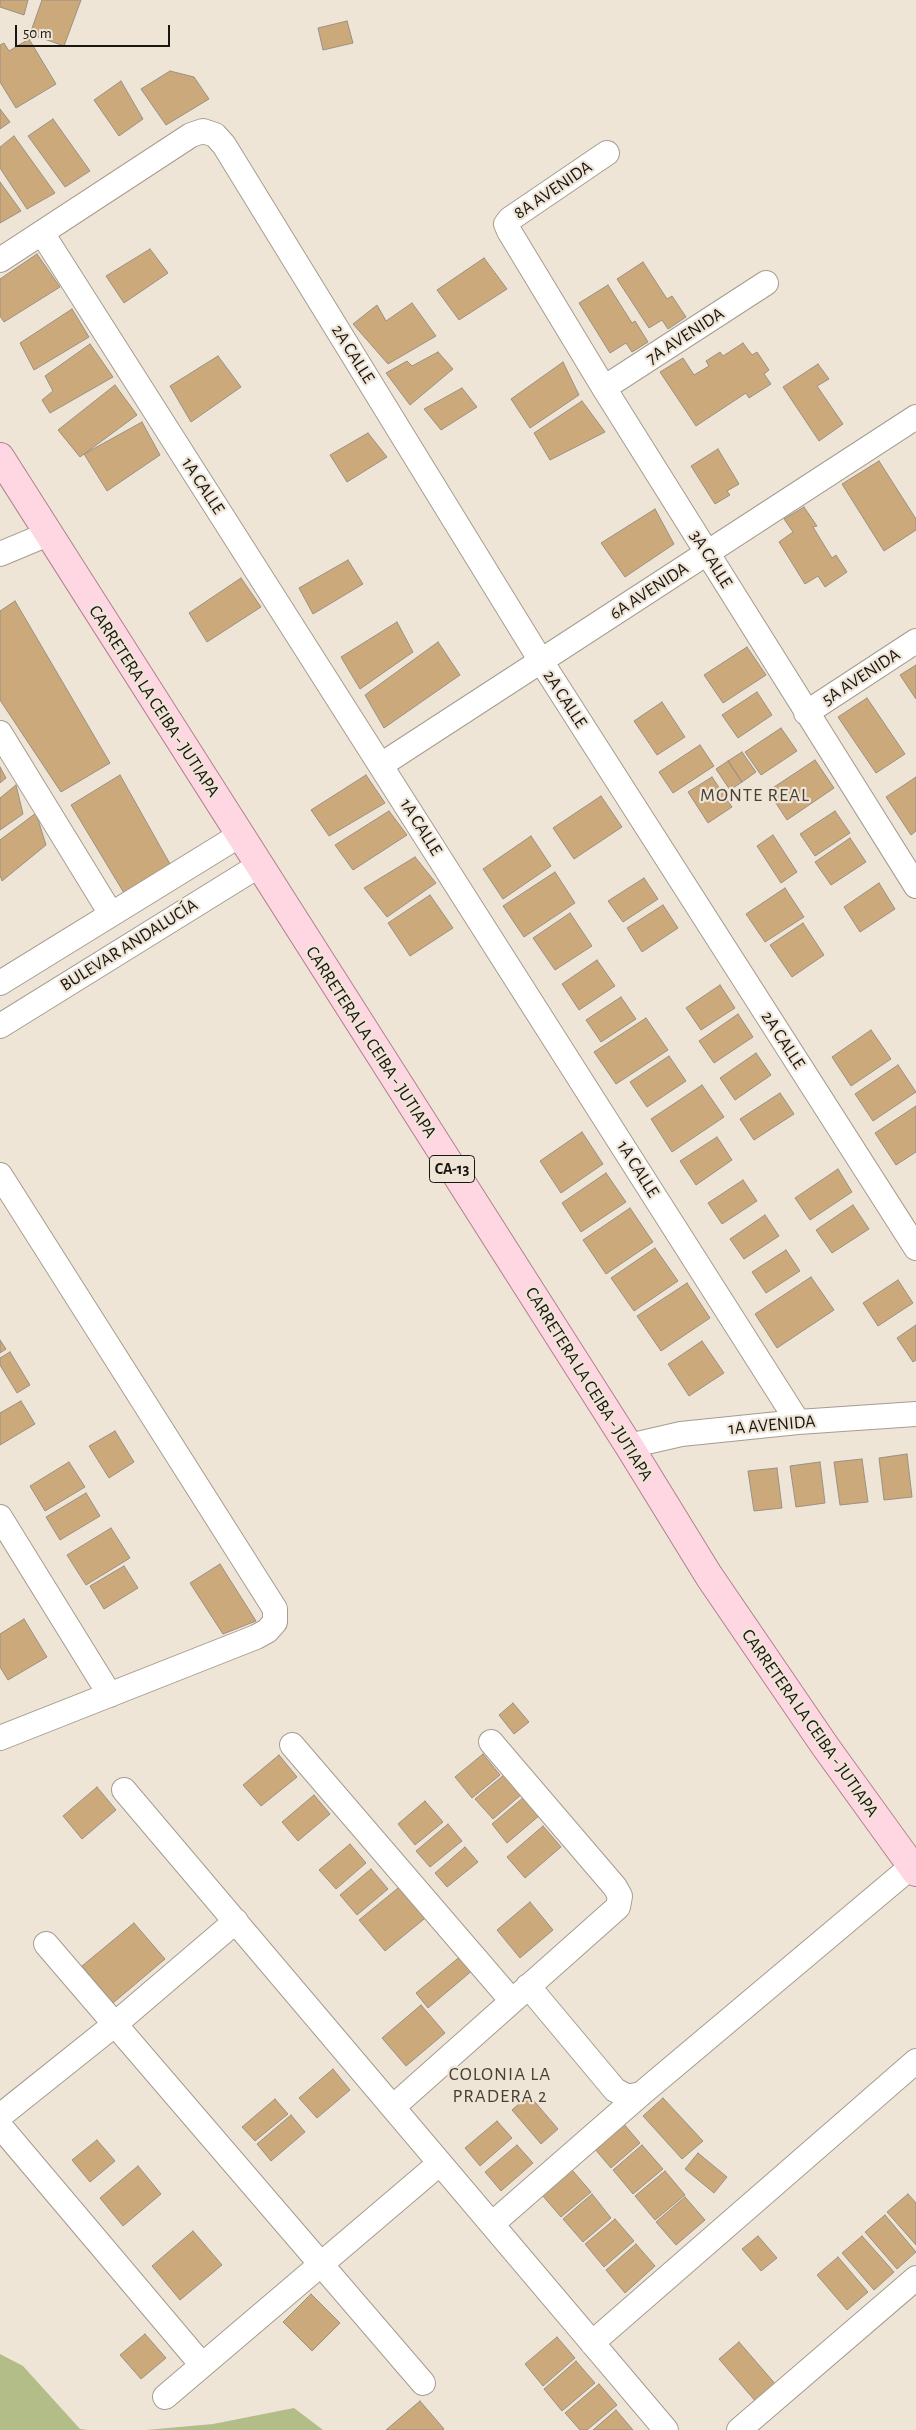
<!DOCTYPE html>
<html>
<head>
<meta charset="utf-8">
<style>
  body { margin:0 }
  #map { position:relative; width:916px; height:2430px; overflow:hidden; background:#efe5d7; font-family:"Alegreya Sans",sans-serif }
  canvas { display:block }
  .scale { position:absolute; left:15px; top:25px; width:155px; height:22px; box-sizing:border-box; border:2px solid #191510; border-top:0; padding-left:6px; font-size:15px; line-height:18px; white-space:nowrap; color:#191510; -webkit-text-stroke:4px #efe5d7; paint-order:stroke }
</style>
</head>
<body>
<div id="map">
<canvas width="916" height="2430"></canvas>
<div class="scale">50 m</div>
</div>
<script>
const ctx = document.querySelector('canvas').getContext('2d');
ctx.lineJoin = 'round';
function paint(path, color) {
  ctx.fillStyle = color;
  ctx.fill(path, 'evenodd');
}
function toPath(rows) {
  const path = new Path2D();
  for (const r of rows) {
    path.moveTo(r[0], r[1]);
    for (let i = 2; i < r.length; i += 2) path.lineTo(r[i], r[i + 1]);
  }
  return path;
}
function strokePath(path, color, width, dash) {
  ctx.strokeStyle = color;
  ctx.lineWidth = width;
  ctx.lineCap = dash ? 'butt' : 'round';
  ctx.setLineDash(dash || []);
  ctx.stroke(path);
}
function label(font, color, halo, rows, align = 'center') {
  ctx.font = font + ' "Alegreya Sans",sans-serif';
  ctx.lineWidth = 4.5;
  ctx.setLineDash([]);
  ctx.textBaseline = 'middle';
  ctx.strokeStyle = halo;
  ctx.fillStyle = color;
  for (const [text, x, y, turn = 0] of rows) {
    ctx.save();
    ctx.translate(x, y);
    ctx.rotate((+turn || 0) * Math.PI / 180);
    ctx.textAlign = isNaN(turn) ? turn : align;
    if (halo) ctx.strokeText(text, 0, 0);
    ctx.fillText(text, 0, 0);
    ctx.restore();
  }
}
const forest = toPath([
  [0,2354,23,2366,80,2429,88,2430,0,2430],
  [294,2408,323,2430,146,2430,213,2424]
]);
const building = toPath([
  [0,0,28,0,24,15,0,7,0,0],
  [42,0,81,0,64,46,30,34,42,0],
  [347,21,353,43,323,50,318,28,347,21],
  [29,39,56,84,16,108,0,82,0,45,4,43,9,51,29,39],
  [170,71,194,77,209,99,166,125,141,89,170,71],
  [121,81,143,119,119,136,94,100,121,81],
  [0,109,10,122,0,129,0,109],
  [53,119,90,171,65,187,28,136,53,119],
  [14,136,55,193,27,209,0,168,0,147,14,136],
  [0,182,21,211,0,223,0,182],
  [150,249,168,273,124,303,106,276,150,249],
  [37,254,60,287,4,322,0,316,0,279,37,254],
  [484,258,507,289,459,320,437,290,484,258],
  [643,262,667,299,672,296,686,317,668,329,662,320,649,328,617,279,643,262],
  [608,285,632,323,635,321,648,342,632,352,626,343,610,353,579,303,608,285],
  [412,303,436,336,388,364,353,324,377,305,386,321,412,303],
  [72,309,89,337,34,370,20,343,72,309],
  [743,343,752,355,757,352,769,370,764,374,771,384,749,398,746,393,696,426,660,372,683,358,694,375,709,366,706,361,720,352,723,356,743,343],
  [90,344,113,377,50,413,42,400,53,391,45,376,90,344],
  [438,352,453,369,410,405,386,373,407,361,412,366,438,352],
  [218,356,241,387,191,422,170,386,218,356],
  [563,362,579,395,530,428,511,399,563,362],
  [818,364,829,379,817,386,843,424,819,441,783,387,818,364],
  [115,385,137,415,80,457,58,430,115,385],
  [462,388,477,407,441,430,424,409,462,388],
  [582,401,605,432,550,460,534,433,582,401],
  [142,422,160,455,107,491,84,454,142,422],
  [368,433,387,457,347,482,330,455,368,433],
  [718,449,739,484,727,491,730,495,715,504,691,466,718,449],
  [879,461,916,519,916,530,884,551,842,484,879,461],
  [804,507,817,526,813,527,832,558,836,555,847,572,825,587,818,576,805,584,779,542,793,532,784,519,804,507],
  [655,509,674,544,625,577,601,543,655,509],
  [348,560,363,584,313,614,299,588,348,560],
  [241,578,261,607,207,642,189,613,241,578],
  [15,601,110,763,61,792,0,700,0,611,15,601],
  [397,622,413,652,360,689,341,657,397,622],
  [438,642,460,675,384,728,365,695,438,642],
  [747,647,766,675,723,703,704,675,747,647],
  [916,665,916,699,900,675,916,665],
  [757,692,772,715,738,738,722,715,757,692],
  [867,698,905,754,876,773,838,717,867,698],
  [662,702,685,737,657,755,634,721,662,702],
  [781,728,797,751,761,775,745,752,781,728],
  [700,745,714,766,673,793,659,772,700,745],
  [742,752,756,772,742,782,728,761,742,752],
  [815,760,834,788,787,820,768,791,815,760],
  [728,761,742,782,730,790,716,769,728,761],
  [0,767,6,778,0,783,0,767],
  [120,775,170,864,124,893,71,805,120,775],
  [366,775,385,803,329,836,311,810,366,775],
  [712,777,732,807,708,823,688,792,712,777],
  [916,777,916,831,911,835,886,797,916,777],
  [16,785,23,814,0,830,0,798,16,785],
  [601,796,622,827,574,859,553,828,601,796],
  [389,811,407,835,353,870,335,845,389,811],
  [835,811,850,833,815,856,800,834,835,811],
  [36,813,46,845,2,881,0,875,0,840,36,813],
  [773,835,797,872,781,883,757,846,773,835],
  [531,836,551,866,503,899,483,869,531,836],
  [850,838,866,862,831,885,815,862,850,838],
  [415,857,436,883,387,917,364,888,415,857],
  [555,872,575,903,524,937,503,906,555,872],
  [644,878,658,899,623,922,608,901,644,878],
  [879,883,895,909,860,932,844,907,879,883],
  [785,888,804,917,765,942,746,914,785,888],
  [430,895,453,928,410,956,388,923,430,895],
  [663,905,678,928,642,952,627,928,663,905],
  [570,913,592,946,555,970,533,938,570,913],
  [803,923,824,955,792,977,770,945,803,923],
  [597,960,615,986,579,1010,562,984,597,960],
  [720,985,735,1008,701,1030,686,1008,720,985],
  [621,997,636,1019,601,1042,586,1020,621,997],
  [738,1014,753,1037,714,1063,699,1041,738,1014],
  [646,1018,668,1050,616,1084,594,1052,646,1018],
  [871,1030,891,1059,851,1086,832,1057,871,1030],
  [756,1053,771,1075,735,1100,720,1078,756,1053],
  [669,1056,686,1081,647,1107,630,1082,669,1056],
  [898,1065,916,1092,873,1121,855,1094,898,1065],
  [702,1085,724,1117,672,1152,651,1119,702,1085],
  [780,1093,794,1114,754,1140,740,1119,780,1093],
  [916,1106,916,1152,896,1165,875,1133,916,1106],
  [582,1132,603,1164,561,1193,540,1161,582,1132],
  [717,1137,732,1160,696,1185,680,1161,717,1137],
  [838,1169,852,1192,810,1220,795,1198,838,1169],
  [606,1173,626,1202,581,1232,562,1203,606,1173],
  [743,1180,757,1201,722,1224,708,1203,743,1180],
  [853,1205,869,1229,832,1253,816,1230,853,1205],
  [630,1208,653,1242,606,1274,583,1240,630,1208],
  [765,1215,779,1236,744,1259,730,1239,765,1215],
  [655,1248,678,1281,634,1311,611,1278,655,1248],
  [786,1250,800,1271,766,1293,752,1272,786,1250],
  [811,1277,834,1310,777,1348,755,1314,811,1277],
  [898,1280,913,1303,878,1326,863,1303,898,1280],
  [687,1283,710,1318,661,1351,637,1316,687,1283],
  [916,1325,916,1360,913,1362,897,1338,916,1325],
  [0,1340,6,1349,0,1353,0,1340],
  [702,1341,724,1373,689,1396,668,1364,702,1341],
  [10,1352,30,1385,17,1393,0,1365,0,1358,10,1352],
  [21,1401,35,1424,0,1445,0,1413,21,1401],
  [115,1431,134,1462,109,1478,89,1446,115,1431],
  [907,1454,912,1497,884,1500,879,1458,907,1454],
  [862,1459,868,1502,840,1505,834,1462,862,1459],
  [69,1462,85,1487,45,1511,30,1486,69,1462],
  [820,1462,825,1503,796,1507,790,1466,820,1462],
  [777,1468,782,1508,754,1511,748,1471,777,1468],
  [86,1493,100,1516,60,1540,46,1517,86,1493],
  [111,1528,130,1558,86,1585,67,1555,111,1528],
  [220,1564,256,1621,223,1634,190,1583,220,1564],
  [124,1566,138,1588,104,1609,90,1586,124,1566],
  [24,1619,47,1657,8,1680,0,1667,0,1634,24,1619],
  [513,1703,529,1722,514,1734,499,1715,513,1703],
  [483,1754,500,1775,472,1798,455,1777,483,1754],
  [279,1755,297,1777,261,1806,243,1785,279,1755],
  [505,1774,522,1794,493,1819,475,1799,505,1774],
  [97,1787,116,1810,82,1839,63,1816,97,1787],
  [314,1795,330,1814,298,1841,282,1822,314,1795],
  [524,1797,540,1815,507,1843,492,1824,524,1797],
  [425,1801,443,1822,415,1845,398,1824,425,1801],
  [448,1824,462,1841,430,1867,416,1851,448,1824],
  [543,1826,561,1847,525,1878,507,1857,543,1826],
  [350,1844,366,1863,336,1889,319,1870,350,1844],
  [465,1847,478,1862,447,1887,435,1873,465,1847],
  [371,1869,388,1889,357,1915,340,1895,371,1869],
  [403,1884,429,1915,385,1951,359,1920,403,1884],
  [530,1902,553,1930,520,1958,497,1930,530,1902],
  [134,1923,165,1959,113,2003,82,1966,134,1923],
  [462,1955,474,1969,428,2008,416,1993,462,1955],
  [421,2005,445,2033,406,2066,382,2038,421,2005],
  [333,2069,350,2090,317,2118,299,2098,333,2069],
  [529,2095,558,2129,541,2144,512,2110,529,2095],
  [663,2098,703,2141,682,2159,643,2116,663,2098],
  [275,2099,288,2114,255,2141,242,2127,275,2099],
  [291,2115,305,2132,271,2161,257,2144,291,2115],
  [497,2121,512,2138,480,2166,465,2148,497,2121],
  [623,2123,640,2143,611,2168,594,2148,623,2123],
  [97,2140,115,2161,90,2182,72,2160,97,2140],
  [517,2145,533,2163,501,2191,485,2172,517,2145],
  [642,2145,663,2169,633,2194,613,2170,642,2145],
  [698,2153,727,2177,714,2193,685,2169,698,2153],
  [138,2166,161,2194,123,2226,100,2198,138,2166],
  [572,2170,591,2192,561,2217,542,2195,572,2170],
  [665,2171,685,2195,655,2220,635,2196,665,2171],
  [592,2194,611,2218,583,2242,563,2219,592,2194],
  [908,2194,916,2203,916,2245,887,2212,908,2194],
  [685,2197,705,2220,676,2245,656,2222,685,2197],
  [885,2215,916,2252,897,2269,865,2232,885,2215],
  [615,2219,634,2241,604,2267,585,2244,615,2219],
  [193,2231,222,2265,180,2300,152,2266,193,2231],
  [758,2236,777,2258,761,2271,742,2249,758,2236],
  [862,2236,894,2272,874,2290,842,2253,862,2236],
  [636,2244,655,2266,625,2293,606,2270,636,2244],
  [838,2257,868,2292,847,2310,817,2275,838,2257],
  [311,2294,340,2323,312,2351,283,2322,311,2294],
  [145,2334,166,2358,141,2379,120,2355,145,2334],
  [557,2337,575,2358,543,2386,525,2364,557,2337],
  [739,2342,777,2386,757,2403,719,2359,739,2342],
  [576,2361,595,2383,562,2411,544,2389,576,2361],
  [599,2384,617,2405,587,2430,580,2430,565,2413,599,2384],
  [420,2401,444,2429,442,2430,386,2430,420,2401],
  [616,2410,633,2430,593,2430,616,2410]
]);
const street = toPath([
  [607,153,510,219,506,224,509,231,604,388,916,886],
  [42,233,798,1422],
  [0,260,191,135,203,131,215,135,224,145,541,661,916,1248],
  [604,388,766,283],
  [0,554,48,534],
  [806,713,916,641],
  [0,733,111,914],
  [381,765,916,417],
  [0,983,240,835],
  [0,1026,258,866],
  [0,1175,275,1609,275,1622,267,1631,256,1637,0,1738],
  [629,1446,681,1434,798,1422,916,1414],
  [0,1517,110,1695],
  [292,1745,512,2001],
  [124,1790,666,2430],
  [46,1944,423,2383],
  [528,1986,615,2090,628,2097,641,2094],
  [393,2107,618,1907,620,1896,615,1887,491,1742],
  [0,2116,114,2025,236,1921],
  [0,2126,202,2365],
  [492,2224,641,2094,911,1867],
  [592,2343,916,2061],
  [165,2397,440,2163],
  [739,2430,916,2278]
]);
const primary = toPath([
  [0,457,629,1446,709,1576,825,1746,916,1872]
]);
const shields = [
  [452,1169,45]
];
const shieldNames = [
  ["CA-13",452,1169]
];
const streetNames = [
  ["8A AVENIDA",553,190,-34],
  ["7A AVENIDA",685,336,-33],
  ["2A CALLE",353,354,58],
  ["1A CALLE",203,486,57],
  ["3A CALLE",711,559,58],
  ["6A AVENIDA",649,591,-33],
  ["5A AVENIDA",861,677,-33],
  ["2A CALLE",565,699,57],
  ["CARRETERA LA CEIBA - JUTIAPA",154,701,57],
  ["1A CALLE",421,827,58],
  ["BULEVAR ANDALUCÍA",129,945,-32],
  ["2A CALLE",783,1040,57],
  ["CARRETERA LA CEIBA - JUTIAPA",371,1042,57],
  ["1A CALLE",638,1169,58],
  ["CARRETERA LA CEIBA - JUTIAPA",589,1384,58],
  ["1A AVENIDA",772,1425,-5],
  ["CARRETERA LA CEIBA - JUTIAPA",810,1723,55]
];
const neighbourhoodNames = [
  ["MONTE REAL",755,795],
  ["COLONIA LA",500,2074],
  ["PRADERA 2",500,2096]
];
paint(forest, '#b2bd87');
paint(building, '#cba97a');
strokePath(building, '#9a9083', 1);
strokePath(street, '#a69c8f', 26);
strokePath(primary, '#ae828c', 30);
strokePath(street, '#fff', 24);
strokePath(primary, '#fed7e2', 28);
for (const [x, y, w] of shields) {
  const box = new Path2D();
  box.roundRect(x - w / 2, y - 13.5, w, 27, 4);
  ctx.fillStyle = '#efe5d7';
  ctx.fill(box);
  strokePath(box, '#191510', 1);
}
label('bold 16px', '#191510', null, shieldNames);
label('18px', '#191510', '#efe5d7', streetNames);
ctx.letterSpacing = '1px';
label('19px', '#494135', '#efe5d7', neighbourhoodNames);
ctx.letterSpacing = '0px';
</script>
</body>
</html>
